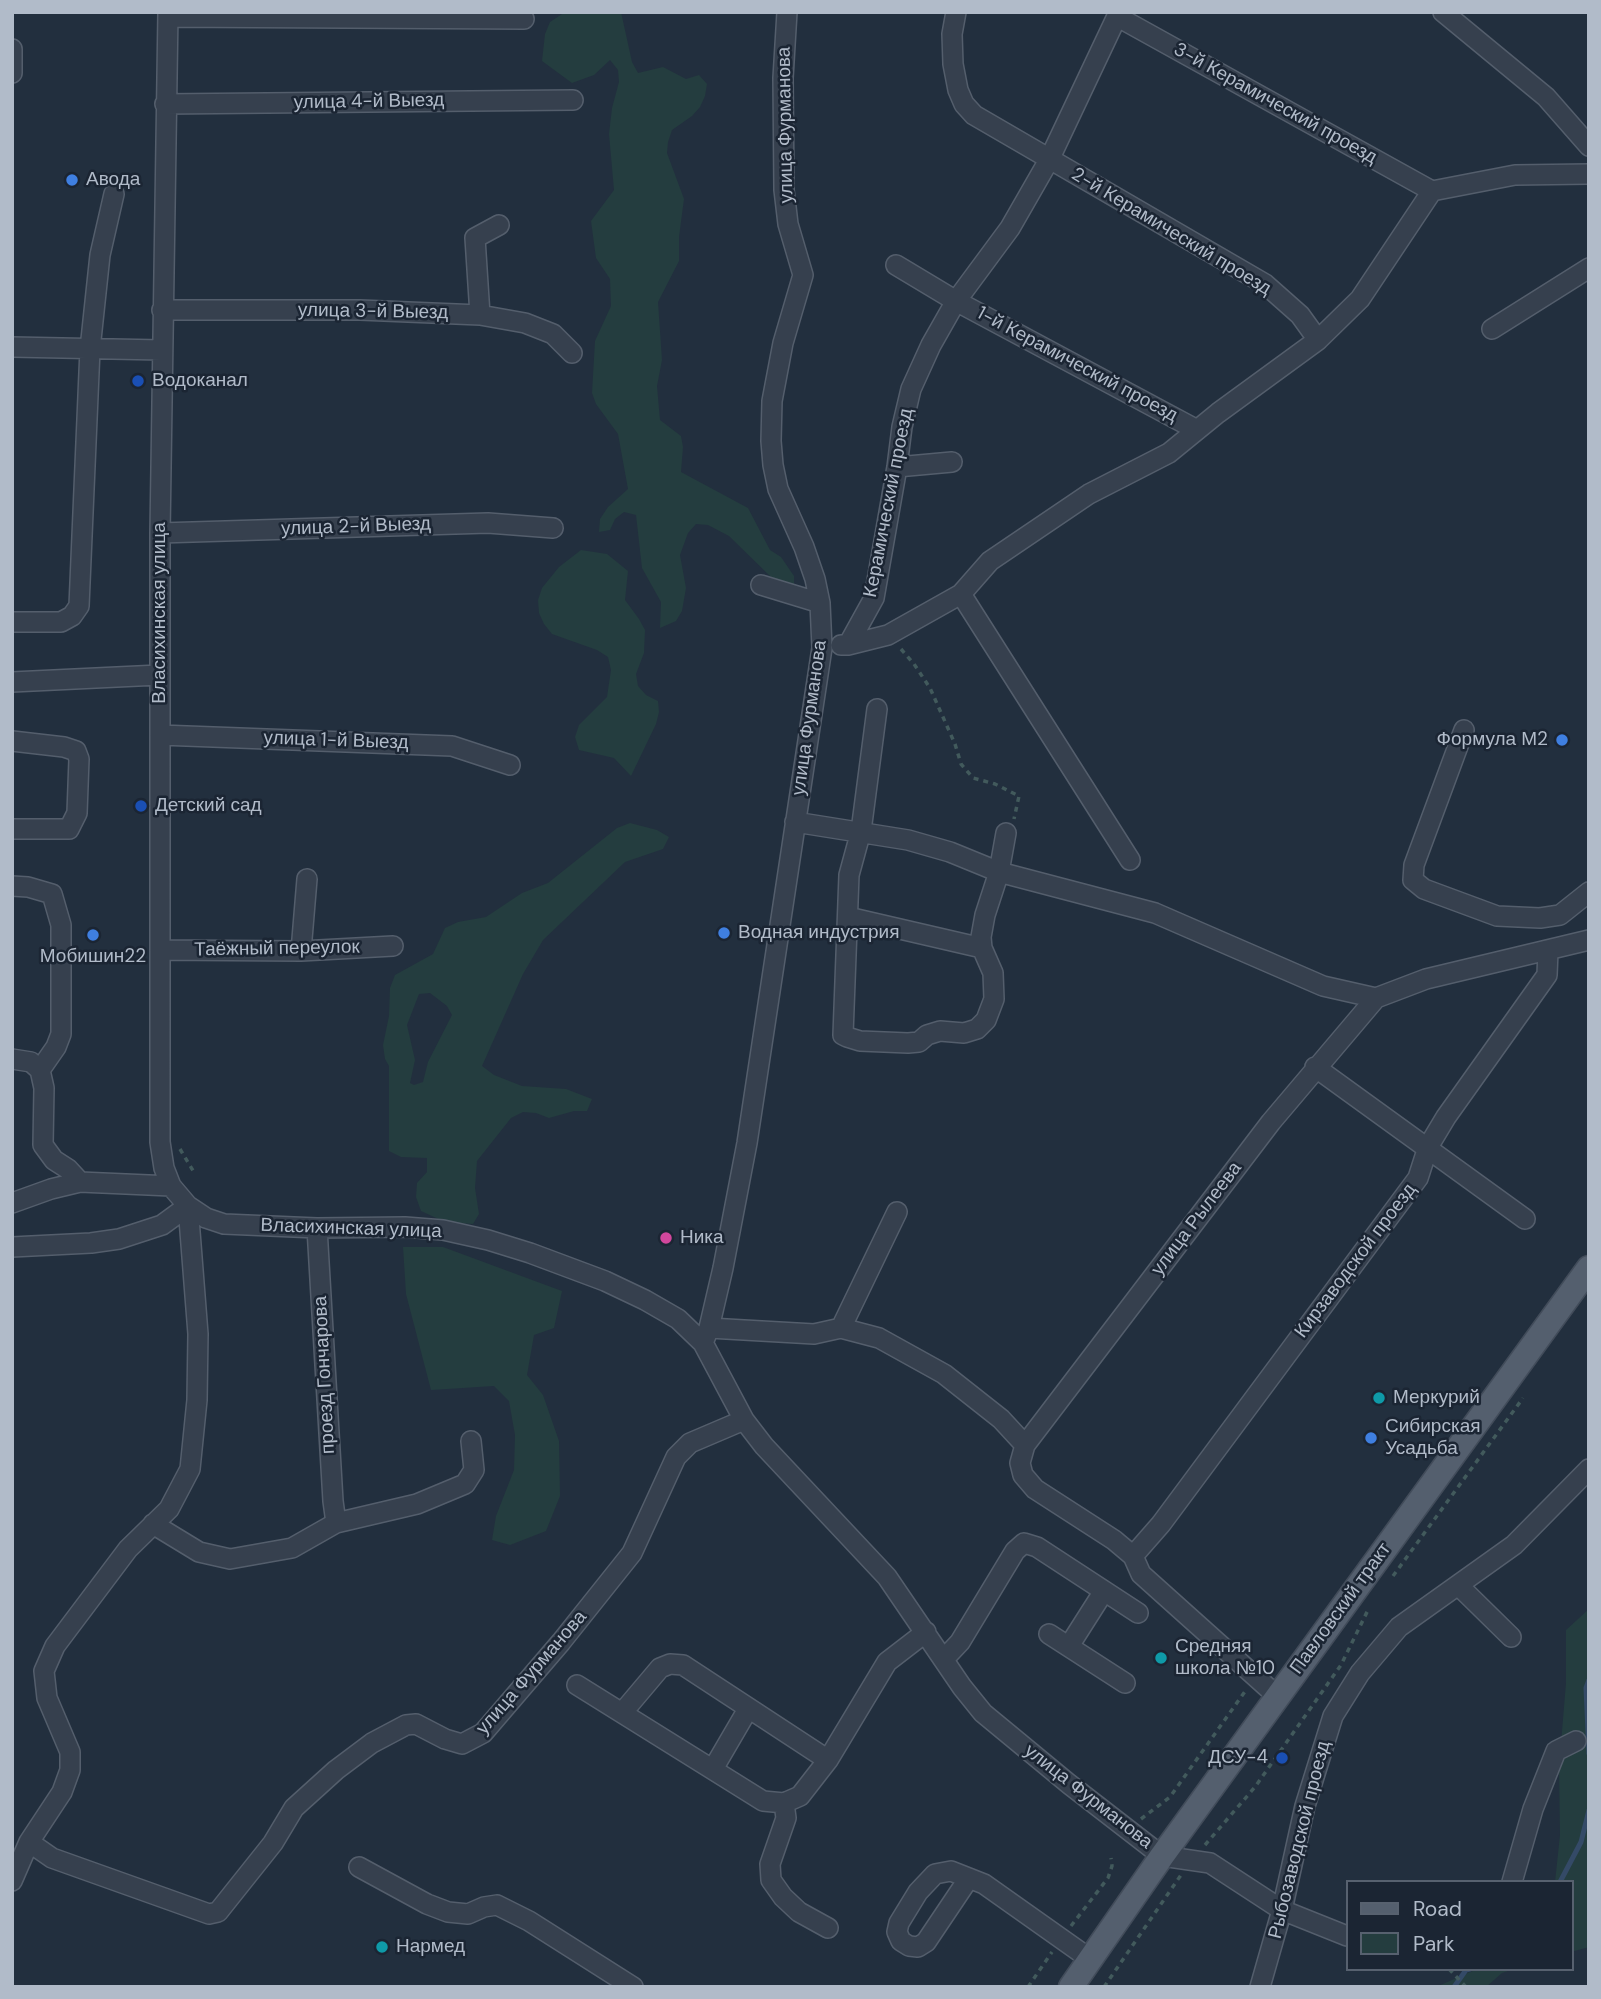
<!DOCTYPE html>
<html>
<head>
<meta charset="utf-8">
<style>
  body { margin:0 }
  #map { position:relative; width:1601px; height:1999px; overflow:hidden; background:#222f3e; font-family:"DM Sans",sans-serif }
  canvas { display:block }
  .frame { position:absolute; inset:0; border:14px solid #b1bbc9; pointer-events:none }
  .legend { position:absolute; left:1346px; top:1880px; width:228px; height:91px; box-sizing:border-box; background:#1b2533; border:2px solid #57616f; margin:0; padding:9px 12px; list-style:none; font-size:21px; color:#b1bbc9 }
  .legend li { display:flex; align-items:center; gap:14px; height:35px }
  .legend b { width:35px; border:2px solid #57616f }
</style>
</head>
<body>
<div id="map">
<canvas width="1601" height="1999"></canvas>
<div class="frame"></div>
<ul class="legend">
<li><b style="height:9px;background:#545f6e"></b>Road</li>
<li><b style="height:19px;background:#243d3f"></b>Park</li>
</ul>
</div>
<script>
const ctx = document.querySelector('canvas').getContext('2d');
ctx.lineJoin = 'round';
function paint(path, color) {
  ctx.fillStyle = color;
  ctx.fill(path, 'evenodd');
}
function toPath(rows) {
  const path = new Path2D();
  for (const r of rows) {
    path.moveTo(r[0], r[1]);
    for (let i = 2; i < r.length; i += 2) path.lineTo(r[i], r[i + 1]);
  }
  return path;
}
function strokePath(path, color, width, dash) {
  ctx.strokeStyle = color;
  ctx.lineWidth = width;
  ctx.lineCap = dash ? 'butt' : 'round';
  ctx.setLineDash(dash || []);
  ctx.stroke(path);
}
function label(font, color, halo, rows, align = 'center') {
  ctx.font = font + ' "DM Sans",sans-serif';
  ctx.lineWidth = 5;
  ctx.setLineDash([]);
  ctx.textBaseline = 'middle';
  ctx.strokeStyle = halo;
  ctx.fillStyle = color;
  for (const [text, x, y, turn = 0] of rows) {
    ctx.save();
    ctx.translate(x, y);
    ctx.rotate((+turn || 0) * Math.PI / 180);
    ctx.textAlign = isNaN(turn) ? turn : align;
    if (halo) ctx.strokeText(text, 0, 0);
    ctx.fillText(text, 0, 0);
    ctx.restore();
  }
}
const green = toPath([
  [565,12,621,12,632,62,638,73,663,67,686,79,699,75,707,84,705,96,700,107,692,116,672,130,668,142,667,153,684,199,679,237,679,261,658,302,662,360,657,386,660,420,681,436,683,447,681,472,748,508,770,550,781,557,794,576,794,588,773,579,729,536,708,525,696,524,688,533,680,555,686,588,682,611,676,621,660,628,661,602,642,568,636,515,624,512,615,519,610,530,599,532,600,519,608,507,628,489,618,434,596,404,592,393,595,341,611,306,610,279,596,258,591,221,614,190,609,134,612,108,619,82,618,70,610,60,594,75,572,83,542,61,545,34,550,22],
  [581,550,607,554,628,571,625,600,639,619,645,630,644,653,636,674,638,686,646,695,658,701,659,712,656,724,631,776,614,758,579,750,575,737,579,725,607,697,611,670,608,657,597,650,552,634,544,624,539,613,538,600,542,588,559,567],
  [630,823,657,830,669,837,663,849,625,862,543,940,523,974,482,1066,494,1075,522,1086,566,1089,592,1099,587,1111,574,1111,549,1118,536,1113,523,1112,511,1118,477,1161,475,1188,479,1214,473,1224,445,1222,421,1211,416,1197,417,1183,427,1172,427,1158,401,1157,389,1151,389,1066,385,1059,383,1045,389,1016,390,988,395,975,433,954,445,928,458,922,486,917,522,893,548,883,617,828],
  [430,993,447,1006,452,1015,428,1062,423,1082,414,1085,410,1083,415,1060,407,1025,419,994],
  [403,1247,443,1247,562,1291,554,1328,534,1335,527,1375,543,1395,559,1441,560,1496,546,1531,510,1545,492,1540,496,1516,514,1470,515,1435,509,1401,494,1386,431,1390,406,1294],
  [1589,1609,1589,1947,1571,1952,1571,1882,1555,1882,1560,1835,1559,1767,1566,1683,1566,1630],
  [1477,1969,1514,1969,1502,1973,1486,1987,1436,1987]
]);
const stream = toPath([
  [1589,1680,1586,1688,1589,1754],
  [1560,1882,1581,1842,1589,1810],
  [1454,1987,1466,1970,1470,1969]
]);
const path = toPath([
  [901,649,914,664,930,688,955,744,961,764,973,778,995,784,1019,796,1014,819],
  [180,1149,195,1174],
  [1393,1576,1523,1398],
  [1141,1819,1170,1797,1246,1690],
  [1205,1845,1255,1787,1341,1665,1368,1610],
  [1071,1926,1108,1878,1112,1866,1111,1858],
  [1449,1969,1466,1987],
  [1028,1987,1052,1952],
  [1104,1987,1181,1875]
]);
const minor = toPath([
  [168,12,160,533,160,1142,164,1168,171,1186,188,1206,206,1218,224,1224,317,1228,405,1227,443,1230,488,1240,530,1253,605,1281,645,1300,678,1319,703,1343,744,1420,764,1446,887,1577,962,1687,983,1713,1069,1784,1162,1856,1210,1863,1282,1910,1347,1936],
  [956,12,952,34,953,64,958,90,964,104,974,115,1265,284,1300,315,1318,340],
  [1443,12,1546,97,1589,146],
  [168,17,524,19],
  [1118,17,1432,191],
  [12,49,12,73],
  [165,104,573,100],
  [896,265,956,301,1197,430],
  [162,310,360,310,480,315,525,323,553,334,572,353],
  [480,315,475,238,499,225],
  [1492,329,1589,268],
  [12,347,162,350],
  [897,467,952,462],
  [160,533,488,523,553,528],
  [761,585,820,603],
  [961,594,1130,860],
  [12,622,61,622,72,616,79,606,90,349,100,255,114,194],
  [841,645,848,645,874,598,897,467,902,427,911,389,931,345,956,301,1010,228,1049,160,1119,12],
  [848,645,888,635,961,594,990,561,1089,494,1169,453,1218,413,1318,340,1360,299,1432,191,1515,175,1589,174],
  [12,682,159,675],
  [877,709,861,831,849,875,843,1035,847,1037,860,1041,908,1043,919,1042,927,1035,940,1031,964,1033,977,1029,986,1020,994,999,993,973,982,948,981,937,985,915,999,872,1006,833],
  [1464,730,1414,865,1413,880,1424,889,1497,916,1540,918,1560,915,1589,892],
  [160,735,452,746,510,765],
  [12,741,64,747,76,751,79,759,77,813,69,829,12,829],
  [795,822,908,840,950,852,999,872,1155,913,1323,986,1376,998],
  [12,886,28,887,52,894,61,925,61,1034,56,1047,40,1070],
  [848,917,982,948],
  [160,950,301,951,393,946],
  [301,951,307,879],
  [12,1059,31,1062,40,1070,44,1088,43,1145,54,1160,68,1169,80,1182,171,1186],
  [1315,1067,1525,1219],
  [12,1203,51,1189,80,1182],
  [317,1228,333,1501,336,1523],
  [12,1247,91,1243,119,1239,162,1225,188,1206],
  [709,1328,814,1334,841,1328,897,1212],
  [841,1328,879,1338,944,1374,1001,1419,1025,1445,1271,1122,1376,998,1426,979,1589,940],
  [703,1343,709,1328,723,1268,747,1143,822,648,820,603,815,579,804,547,778,489,773,465,771,441,772,401,783,343,803,275,788,224,784,190,783,78,787,12],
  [1025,1445,1020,1463,1023,1475,1035,1489,1114,1540,1133,1556,1141,1574,1277,1696],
  [153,1524,199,1552,230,1559,292,1548,336,1523,417,1504,465,1484,474,1470,471,1441],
  [1133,1556,1161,1524,1418,1178,1428,1147,1446,1117,1547,975,1548,951],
  [1458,1585,1511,1637],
  [1049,1634,1125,1683],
  [1069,1646,1104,1591],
  [944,1659,960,1642,1015,1551,1024,1543,1037,1547,1138,1613],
  [577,1685,763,1801,784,1803,800,1796,828,1760,887,1662,926,1632],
  [622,1713,660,1668,670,1664,683,1665,828,1760],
  [713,1769,748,1709],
  [784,1803,786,1818,770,1864,771,1880,783,1897,799,1912,828,1928],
  [29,1842,52,1858,209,1914,218,1912,273,1843,294,1808,336,1770,372,1743,406,1725,416,1724,445,1739,462,1744,483,1733,561,1642,632,1553,676,1457,690,1443,744,1420],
  [359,1867,427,1904,448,1912,468,1914,484,1907,497,1905,529,1921,633,1987],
  [969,1878,926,1942,918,1947,909,1946,901,1941,897,1932,899,1923,918,1892,935,1874,951,1871,984,1884,1090,1959],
  [12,1881,29,1842,62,1792,70,1770,70,1752,47,1698,44,1671,55,1646,128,1549,169,1509,190,1469,197,1400,198,1334,188,1206],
  [1512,1882,1533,1809,1556,1751,1576,1741],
  [1260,1987,1282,1910,1305,1806,1333,1716,1360,1673,1399,1627,1514,1545,1589,1469]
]);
const major = toPath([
  [1071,1987,1162,1856,1589,1268]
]);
const markers = [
  [72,180,7,"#3f7fe0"],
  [138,381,7,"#1a4fb4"],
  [1562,740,7,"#3f7fe0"],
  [141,806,7,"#1a4fb4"],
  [724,933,7,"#3f7fe0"],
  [93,935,7,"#3f7fe0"],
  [666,1238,7,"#d1479c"],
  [1379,1398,7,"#0f9aa8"],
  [1371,1438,7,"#3f7fe0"],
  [1161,1658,7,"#0f9aa8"],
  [1282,1758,7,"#1a4fb4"],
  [382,1947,7,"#0f9aa8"]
];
const streetNames = [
  ["улица 4-й Выезд",369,102,-1],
  ["3-й Керамический проезд",1275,104,29],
  ["улица Фурманова",786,125,-91],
  ["2-й Керамический проезд",1171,232,31],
  ["улица 3-й Выезд",373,312,1],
  ["1-й Керамический проезд",1077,365,28],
  ["Керамический проезд",889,503,-79],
  ["улица 2-й Выезд",356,527,-2],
  ["Власихинская улица",160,613,-90],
  ["улица Фурманова",810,718,-82],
  ["улица 1-й Выезд",336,741,2],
  ["Таёжный переулок",277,949,-1],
  ["улица Рылеева",1197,1219,-53],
  ["Власихинская улица",351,1229,2],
  ["Кирзаводской проезд",1356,1261,-53],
  ["проезд Гончарова",325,1375,-93],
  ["Павловский тракт",1341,1609,-54],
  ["улица Фурманова",532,1673,-49],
  ["улица Фурманова",1088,1797,38],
  ["Рыбозаводской проезд",1300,1840,-76]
];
const poiNames = [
  ["Авода",86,180],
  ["Водоканал",152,381],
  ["Формула М2",1548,740,"right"],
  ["Детский сад",155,806],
  ["Водная индустрия",738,933],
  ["Мобишин22",93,957,"center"],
  ["Ника",680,1238],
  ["Меркурий",1393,1398],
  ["Сибирская",1385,1427],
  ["Усадьба",1385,1449],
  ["Средняя",1175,1647],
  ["школа №10",1175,1669],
  ["ДСУ-4",1268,1758,"right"],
  ["Нармед",396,1947]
];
paint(green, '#243d3f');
strokePath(stream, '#344a67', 5);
strokePath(minor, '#545e6c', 22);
strokePath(major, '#424c5a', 27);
strokePath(path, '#425a5c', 3.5, [5, 5]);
strokePath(minor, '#36404e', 19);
strokePath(major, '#545f6e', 24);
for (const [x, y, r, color] of markers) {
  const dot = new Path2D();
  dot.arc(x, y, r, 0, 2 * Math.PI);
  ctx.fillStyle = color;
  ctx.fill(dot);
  strokePath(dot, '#1b2533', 2.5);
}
label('19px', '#b1bbc9', '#1b2533', streetNames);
label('19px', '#b1bbc9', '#1b2533', poiNames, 'left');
</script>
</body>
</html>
